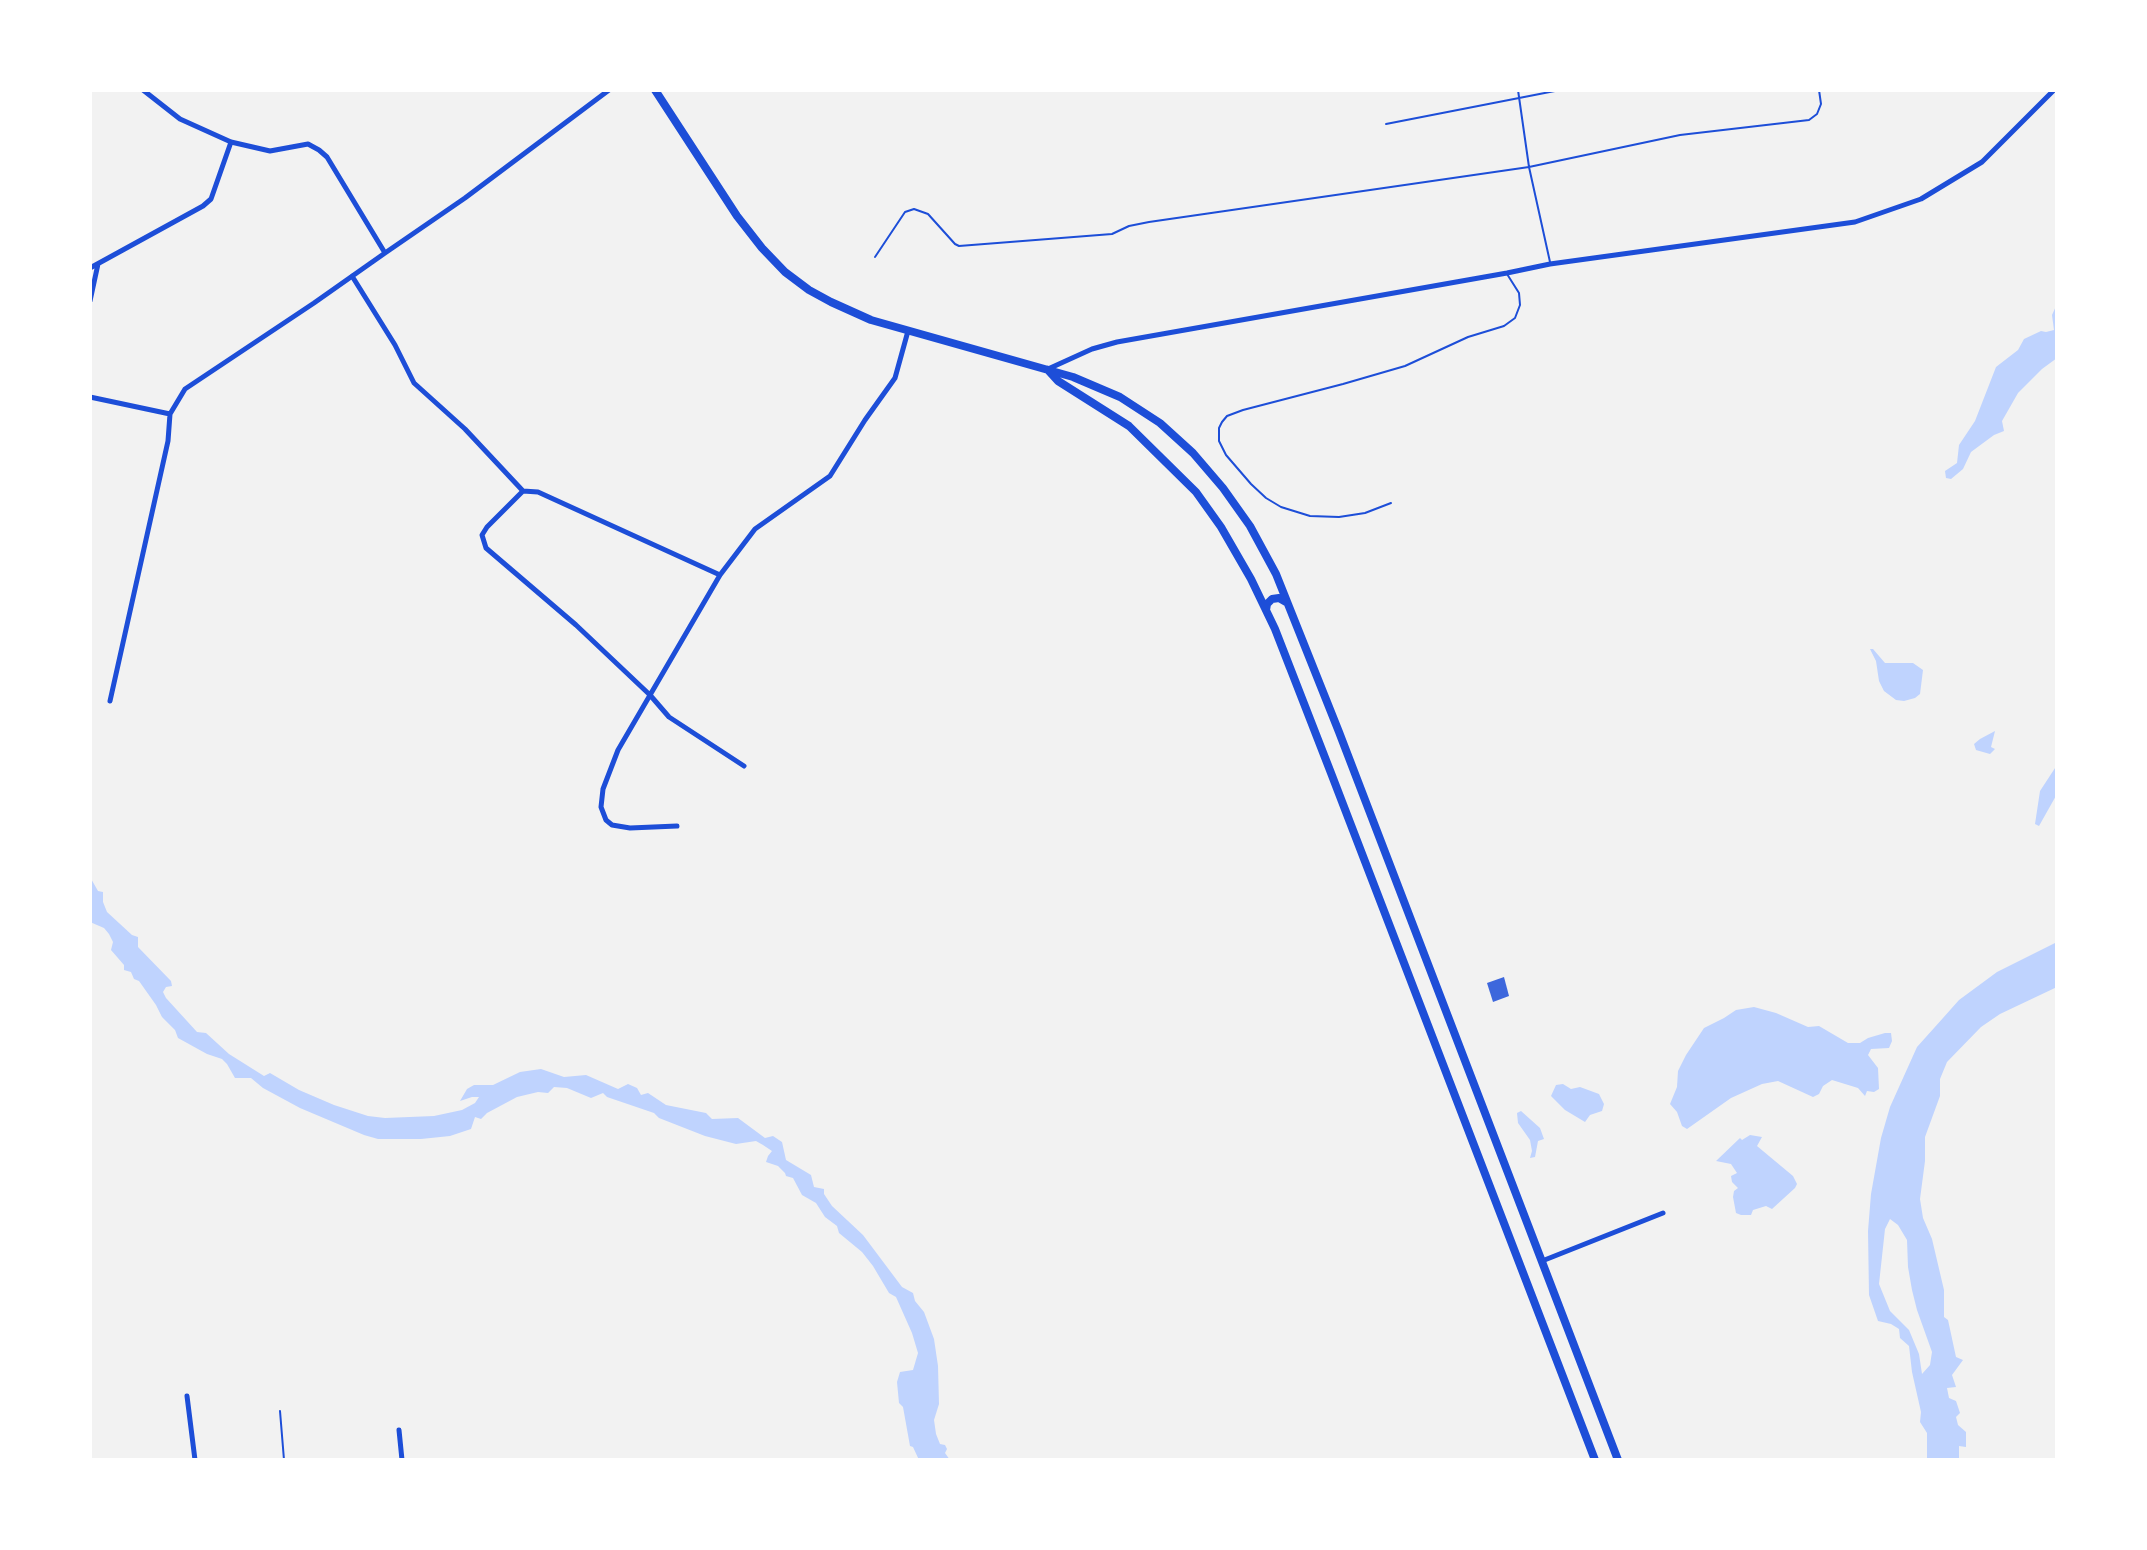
<!DOCTYPE html>
<html>
<head>
<meta charset="utf-8">
<style>
  body { margin:0 }
  #map { position:relative; width:2147px; height:1550px; overflow:hidden; background:#f2f2f2; font-family:"DejaVu Sans",sans-serif }
  canvas { display:block }
  .frame { position:absolute; inset:0; border:92px solid #fff; pointer-events:none }
</style>
</head>
<body>
<div id="map">
<canvas width="2147" height="1550"></canvas>
<div class="frame"></div>
</div>
<script>
const ctx = document.querySelector('canvas').getContext('2d');
ctx.lineJoin = 'round';
function paint(path, color) {
  ctx.fillStyle = color;
  ctx.fill(path, 'evenodd');
}
function toPath(rows) {
  const path = new Path2D();
  for (const r of rows) {
    path.moveTo(r[0], r[1]);
    for (let i = 2; i < r.length; i += 2) path.lineTo(r[i], r[i + 1]);
  }
  return path;
}
function strokePath(path, color, width, dash) {
  ctx.strokeStyle = color;
  ctx.lineWidth = width;
  ctx.lineCap = dash ? 'butt' : 'round';
  ctx.setLineDash(dash || []);
  ctx.stroke(path);
}
const water = toPath([
  [2057,304,2057,358,2042,369,2018,393,2002,421,2004,431,1994,435,1971,452,1963,469,1951,479,1946,478,1945,471,1957,463,1959,445,1975,421,1996,367,2018,350,2024,339,2041,331,2046,332,2054,330,2052,315],
  [1870,649,1873,649,1885,663,1913,663,1923,670,1920,694,1915,698,1904,701,1896,700,1884,691,1879,681,1876,661],
  [1995,731,1991,747,1995,749,1990,754,1976,750,1974,744,1980,739],
  [2057,765,2057,794,2039,826,2035,824,2040,791],
  [90,877,98,891,103,892,103,902,107,912,132,935,138,937,138,947,171,981,172,986,166,987,163,992,166,998,197,1032,206,1033,229,1054,264,1076,270,1073,299,1090,334,1105,368,1116,385,1118,434,1116,462,1110,475,1103,479,1097,472,1097,460,1101,467,1089,474,1085,493,1085,520,1072,541,1069,564,1077,586,1075,618,1089,628,1084,637,1088,641,1095,648,1093,666,1105,706,1113,712,1119,738,1118,765,1138,773,1136,782,1142,786,1160,811,1175,814,1187,824,1189,824,1194,832,1206,863,1235,902,1287,913,1293,915,1301,924,1312,934,1339,938,1366,939,1404,934,1420,936,1434,940,1444,945,1445,947,1449,945,1453,950,1460,919,1460,913,1447,910,1446,903,1407,899,1403,897,1382,900,1372,913,1370,918,1353,912,1333,896,1297,889,1293,873,1266,862,1252,839,1233,837,1226,825,1217,816,1203,802,1195,793,1178,786,1176,785,1173,778,1166,766,1162,768,1156,772,1151,763,1145,756,1141,736,1144,705,1136,659,1118,654,1113,607,1097,603,1093,591,1098,567,1088,554,1087,548,1093,538,1092,517,1097,487,1113,481,1119,475,1117,471,1129,450,1136,421,1139,378,1139,364,1135,300,1108,263,1088,251,1078,235,1078,227,1064,222,1059,207,1054,178,1038,175,1030,162,1017,156,1005,139,981,134,979,131,972,124,970,124,965,111,950,113,942,109,934,104,928,90,922],
  [2057,942,2057,987,2000,1014,1981,1027,1947,1062,1940,1079,1940,1096,1925,1137,1925,1161,1920,1199,1923,1218,1932,1239,1944,1290,1944,1317,1948,1320,1956,1357,1963,1360,1952,1375,1956,1387,1947,1388,1949,1398,1956,1401,1960,1413,1956,1417,1958,1425,1966,1432,1966,1447,1959,1446,1959,1460,1927,1460,1927,1433,1920,1422,1921,1412,1912,1372,1909,1346,1900,1338,1899,1329,1891,1324,1878,1321,1869,1295,1868,1231,1871,1194,1881,1138,1890,1107,1917,1047,1943,1018,1959,1000,1997,972],
  [1890,1219,1898,1225,1907,1240,1908,1267,1912,1290,1917,1310,1932,1352,1930,1365,1922,1374,1919,1354,1909,1330,1890,1311,1879,1284,1885,1229],
  [1754,1007,1776,1013,1808,1027,1819,1026,1848,1043,1860,1043,1868,1038,1885,1033,1891,1033,1892,1041,1889,1048,1871,1049,1868,1055,1878,1068,1879,1089,1874,1092,1867,1091,1865,1096,1858,1088,1832,1080,1823,1086,1819,1094,1813,1097,1778,1081,1762,1084,1731,1098,1687,1129,1682,1126,1677,1112,1670,1104,1677,1087,1678,1071,1686,1055,1704,1028,1724,1018,1736,1010],
  [1563,1084,1571,1089,1580,1087,1599,1094,1604,1104,1602,1111,1590,1115,1585,1122,1565,1110,1551,1096,1556,1085],
  [1521,1111,1540,1128,1544,1139,1538,1141,1535,1157,1530,1158,1532,1151,1530,1140,1518,1123,1517,1113],
  [1750,1135,1762,1137,1757,1146,1793,1176,1797,1184,1795,1188,1772,1209,1766,1206,1753,1210,1751,1215,1741,1215,1736,1213,1733,1197,1734,1191,1738,1188,1732,1182,1731,1176,1737,1173,1731,1164,1716,1161,1740,1138,1742,1140]
]);
const building = toPath([
  [1504,977,1509,996,1493,1002,1487,983]
]);
const service = toPath([
  [1518,90,1529,167,1550,262],
  [1386,124,1560,90],
  [875,257,905,212,914,209,928,214,955,244,959,246,1112,234,1129,226,1149,222,1529,167,1680,135,1809,120,1817,114,1821,104,1819,90],
  [1391,503,1365,513,1339,517,1310,516,1281,507,1266,498,1251,484,1226,455,1219,441,1219,428,1222,422,1227,416,1243,410,1343,384,1405,366,1468,337,1504,326,1515,318,1520,305,1519,293,1507,274],
  [280,1411,284,1460]
]);
const minor = toPath([
  [143,90,180,119,231,142,270,151,308,144,319,150,327,157,385,253,465,198,609,90],
  [90,268,203,206,211,199,231,142],
  [352,276,395,345,414,383,465,429,523,491],
  [90,301,98,264],
  [1048,369,1092,349,1117,342,1507,273,1550,264,1855,222,1921,199,1982,162,2054,90],
  [90,397,170,414],
  [720,575,538,492,523,491,487,527,482,535,486,548,576,625,650,695,669,717,744,766],
  [110,701,168,441,170,414,185,389,314,303,385,253],
  [677,826,630,828,612,825,606,820,601,807,603,789,618,750,720,575,755,529,830,476,865,420,895,378,908,331],
  [1542,1261,1663,1213],
  [187,1396,195,1460],
  [399,1430,402,1460]
]);
const trunk = toPath([
  [655,90,737,216,762,248,785,272,809,290,831,302,871,320,1073,377,1120,397,1160,423,1193,453,1223,488,1250,526,1276,574,1339,732,1618,1460],
  [1048,370,1058,381,1129,426,1196,492,1221,527,1251,579,1275,629,1331,773,1595,1460],
  [1266,610,1267,604,1272,599,1279,598,1286,602]
]);
paint(water, '#bfd3fe');
paint(building, '#3d67dc');
strokePath(service, '#1d4ed8', 2);
strokePath(minor, '#1d4ed8', 5);
strokePath(trunk, '#1d4ed8', 8);
</script>
</body>
</html>
